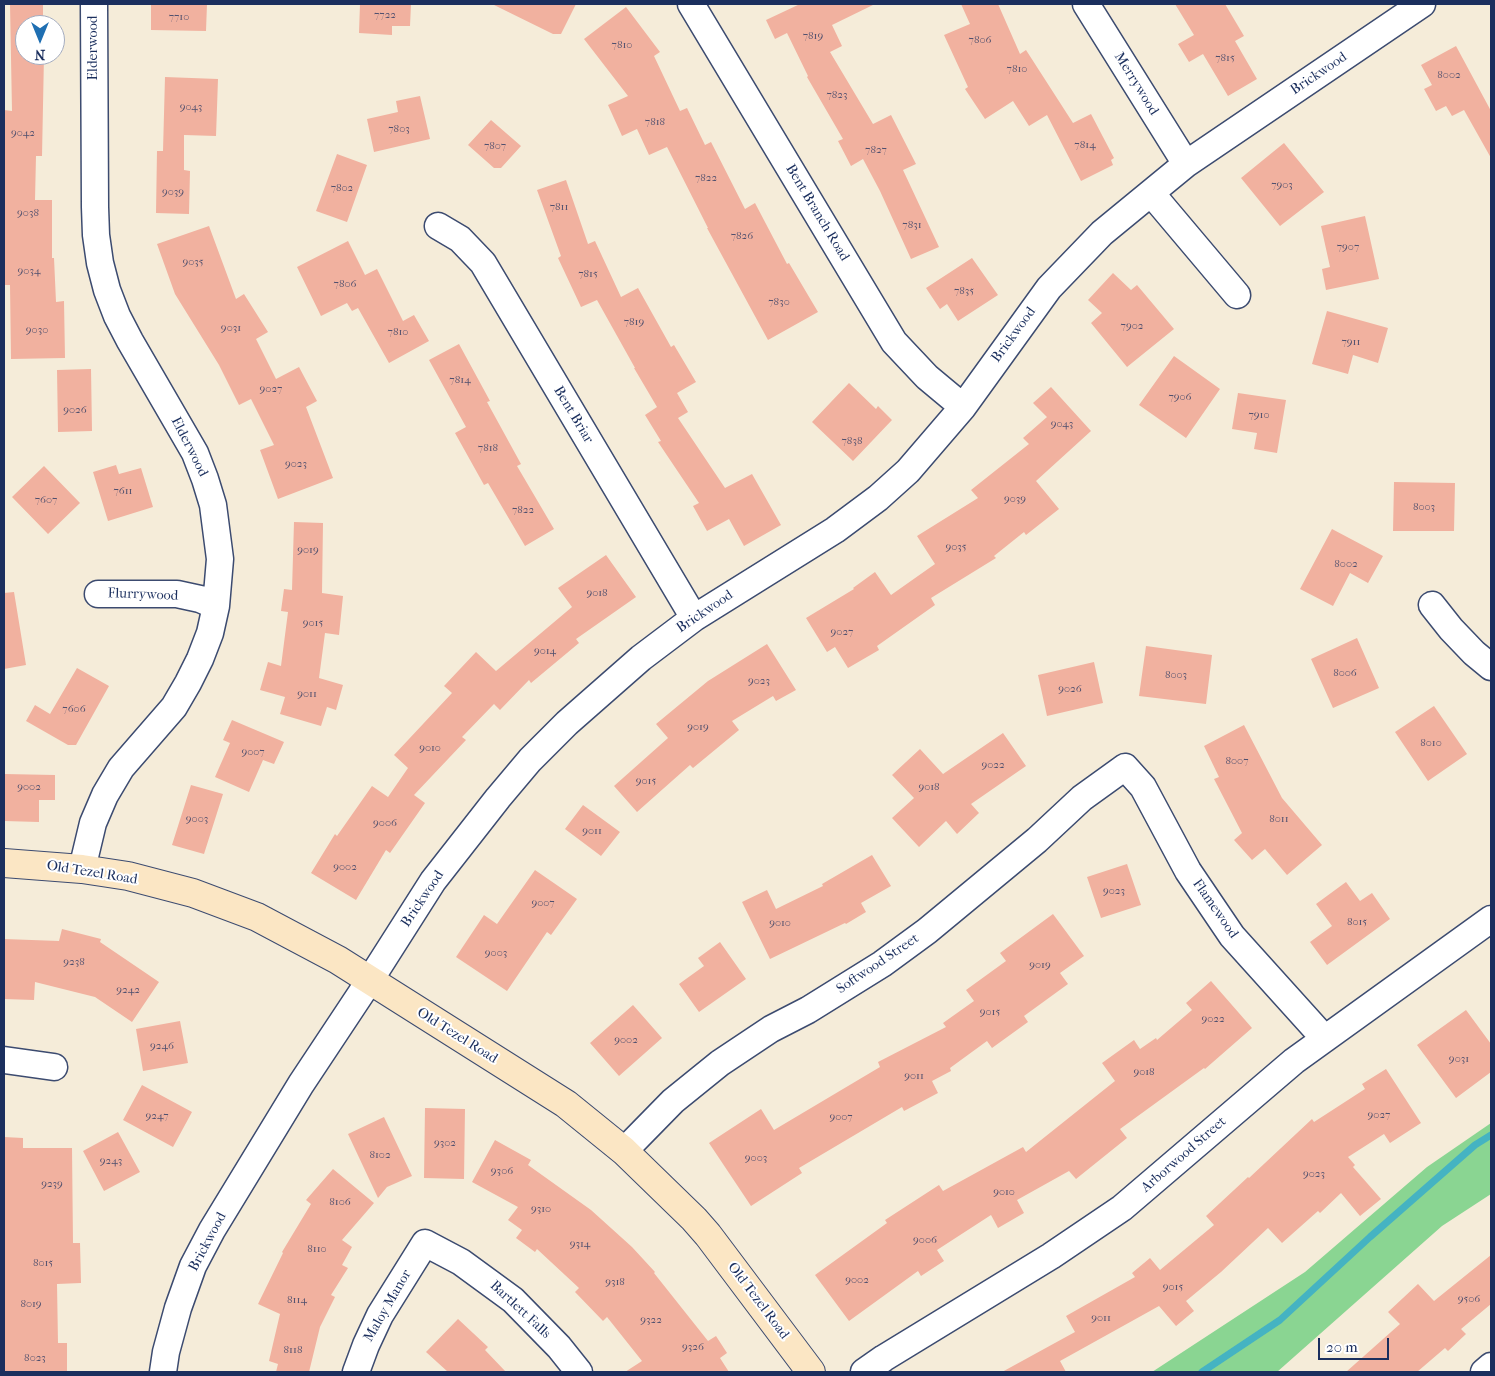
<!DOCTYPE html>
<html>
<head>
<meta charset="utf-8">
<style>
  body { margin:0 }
  #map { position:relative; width:1495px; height:1376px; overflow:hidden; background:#f5ecd9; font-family:"IM FELL French Canon",serif }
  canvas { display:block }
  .frame { position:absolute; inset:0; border:5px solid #1b2f5e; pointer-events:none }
  .north { position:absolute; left:15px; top:15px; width:50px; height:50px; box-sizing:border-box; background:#fff; border:1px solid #a4acbf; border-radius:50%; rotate:180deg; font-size:14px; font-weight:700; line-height:20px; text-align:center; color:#1b2f5e }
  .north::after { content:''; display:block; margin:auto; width:18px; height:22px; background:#1f6fb2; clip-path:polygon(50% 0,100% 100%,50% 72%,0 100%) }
  .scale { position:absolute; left:1318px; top:1338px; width:71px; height:22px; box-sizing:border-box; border:2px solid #1b2f5e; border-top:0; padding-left:6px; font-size:15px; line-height:18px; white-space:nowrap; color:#1b2f5e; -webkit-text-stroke:4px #fff; paint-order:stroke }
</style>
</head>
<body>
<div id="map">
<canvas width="1495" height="1376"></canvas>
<div class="frame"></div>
<div class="north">N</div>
<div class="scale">20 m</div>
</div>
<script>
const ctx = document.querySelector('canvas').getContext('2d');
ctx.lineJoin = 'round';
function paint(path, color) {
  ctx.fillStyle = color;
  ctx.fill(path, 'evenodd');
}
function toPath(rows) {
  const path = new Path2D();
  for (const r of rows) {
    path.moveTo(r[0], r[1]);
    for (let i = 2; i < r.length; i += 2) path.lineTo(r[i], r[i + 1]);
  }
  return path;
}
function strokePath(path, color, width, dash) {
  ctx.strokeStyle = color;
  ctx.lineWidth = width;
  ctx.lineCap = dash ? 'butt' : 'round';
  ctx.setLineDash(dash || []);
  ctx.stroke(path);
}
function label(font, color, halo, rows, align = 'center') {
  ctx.font = font + ' "IM FELL French Canon",serif';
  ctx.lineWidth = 4;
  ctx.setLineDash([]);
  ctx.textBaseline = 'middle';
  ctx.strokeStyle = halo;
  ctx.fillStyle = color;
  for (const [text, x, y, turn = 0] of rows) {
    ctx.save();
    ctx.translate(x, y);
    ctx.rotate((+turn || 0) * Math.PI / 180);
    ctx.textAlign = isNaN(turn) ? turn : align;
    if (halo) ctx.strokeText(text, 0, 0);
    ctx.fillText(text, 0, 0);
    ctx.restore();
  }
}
const green = toPath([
  [1491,1123,1491,1194,1442,1226,1277,1372,1152,1372,1305,1272,1427,1167]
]);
const stream = toPath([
  [1202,1372,1280,1320,1370,1237,1475,1145,1491,1135]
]);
const building = toPath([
  [10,4,43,4,43,25,25,25,25,55,44,55,42,156,36,156,35,200,52,200,52,258,54,258,56,302,64,301,65,358,11,359,10,285,4,285,4,110,12,111],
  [151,4,207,4,206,31,151,30],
  [360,4,411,4,410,26,392,26,392,35,359,33],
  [492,4,576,4,561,34,553,34],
  [800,4,875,4,832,25,842,46,830,52,873,124,891,115,916,164,903,170,939,247,911,259,880,191,863,159,851,166,838,141,843,139,807,77,808,76,787,33,775,39,766,20],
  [961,4,998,4,1020,54,1026,50,1073,123,1091,114,1114,158,1111,160,1113,165,1081,181,1047,115,1029,126,1013,101,985,119,965,89,968,87,944,35,970,24],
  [1175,4,1225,4,1244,36,1235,41,1257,79,1228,96,1203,54,1189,62,1178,44,1194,35],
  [626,7,660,52,654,56,680,111,687,108,705,145,711,142,745,209,755,203,787,264,789,263,818,312,768,340,707,228,708,228,667,147,649,155,637,129,622,136,608,105,628,96,584,39],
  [1456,46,1491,111,1491,158,1464,110,1452,116,1446,106,1436,111,1424,89,1432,85,1421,65],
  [165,77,218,79,216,136,184,135,184,170,190,171,189,214,156,213,157,151,163,151],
  [420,96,430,139,374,152,367,119,398,112,396,101],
  [491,120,521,146,501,168,494,168,468,145],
  [1284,143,1324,192,1280,226,1241,178],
  [337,154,367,165,347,222,316,211],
  [566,180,588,244,595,241,621,297,638,288,671,347,674,345,696,382,677,393,688,412,678,418,725,488,752,474,781,525,744,546,729,519,707,531,693,506,699,503,658,442,661,441,645,415,657,407,634,368,635,368,597,300,581,307,558,258,561,256,537,190],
  [1365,216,1379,279,1326,290,1322,269,1330,267,1321,226],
  [209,226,236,299,244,294,268,332,256,339,276,379,299,367,317,401,306,407,333,478,278,499,260,450,274,445,251,399,239,405,219,365,175,294,157,244],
  [348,241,365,275,377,269,403,321,414,315,429,341,389,363,358,308,352,311,347,303,321,316,297,267],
  [972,258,998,295,958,321,947,304,940,309,926,288],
  [1113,273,1131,290,1137,285,1174,329,1127,367,1091,323,1102,313,1088,300],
  [1327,311,1388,328,1378,363,1353,355,1348,374,1312,364],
  [459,344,490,401,487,402,521,464,517,466,554,529,525,546,488,483,484,485,455,433,466,427,429,360],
  [1174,356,1220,389,1186,438,1139,405],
  [91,369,92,431,58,432,57,370],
  [849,383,876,409,878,406,892,420,853,461,812,422],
  [1051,387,1091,431,1036,481,1059,509,1026,535,1024,532,994,556,996,558,931,598,935,605,877,646,879,650,848,668,835,647,827,652,806,618,854,589,853,588,875,572,891,595,935,564,917,536,978,498,971,490,1029,444,1023,438,1047,417,1033,403],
  [1238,393,1286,400,1277,453,1254,449,1257,433,1232,429],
  [116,465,119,474,141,468,153,507,108,521,93,472],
  [44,466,80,503,48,534,12,497],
  [1394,482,1455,483,1454,531,1393,531],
  [294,522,323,523,322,593,343,596,339,635,325,633,319,678,343,685,336,710,327,707,321,726,280,714,285,697,260,690,268,662,281,666,288,612,281,611,284,589,292,590],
  [1332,529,1383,556,1368,583,1350,573,1333,606,1300,589],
  [606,555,636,597,576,639,579,643,531,683,529,680,500,710,494,704,462,737,466,740,414,795,425,803,390,853,386,850,356,900,311,873,335,834,337,836,372,786,388,797,408,768,394,755,452,693,444,686,476,652,496,671,572,607,558,588],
  [14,592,26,665,4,669,4,593],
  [1357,638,1379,688,1333,708,1311,659],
  [767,644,796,690,776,701,773,696,732,721,739,730,693,768,690,765,637,812,614,786,668,738,656,724,708,681],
  [1146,646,1212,655,1206,704,1139,696],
  [1094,662,1103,703,1047,716,1038,675],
  [77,668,109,686,76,745,68,745,26,721,35,705,50,714],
  [1434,706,1467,754,1428,781,1395,732],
  [232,720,284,742,274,764,263,760,249,792,215,777,230,743,223,740],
  [1244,725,1282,798,1322,845,1287,875,1265,849,1252,860,1234,840,1242,833,1214,779,1219,777,1204,746],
  [1003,733,1026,766,971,804,979,813,957,834,946,821,919,847,892,818,914,798,892,775,920,749,943,774],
  [4,774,55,775,55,800,39,800,39,822,4,821],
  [191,785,223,794,204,854,172,845],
  [583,805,620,832,601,856,565,829],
  [872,855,891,886,861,903,866,912,846,924,845,923,770,959,742,902,767,890,776,909,823,886,822,884],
  [1127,864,1141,905,1101,918,1087,877],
  [535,870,577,899,551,935,547,932,507,991,456,957,484,915,497,924],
  [1346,882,1360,901,1372,893,1390,919,1327,965,1310,942,1332,926,1316,904],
  [1053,914,1084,956,1060,973,1068,984,1024,1016,1028,1022,992,1048,987,1041,950,1068,951,1071,932,1081,938,1093,904,1111,902,1107,799,1168,802,1173,751,1206,709,1143,761,1109,774,1130,880,1067,878,1062,946,1027,943,1023,974,1001,966,990,1006,961,1000,953],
  [62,929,101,939,100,942,159,982,132,1022,95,997,35,982,34,1000,4,999,4,939,59,941],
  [720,942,746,979,699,1012,679,984,704,966,698,958],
  [1211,981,1252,1028,1205,1069,1204,1068,1120,1129,1127,1138,1076,1179,1069,1171,1017,1200,1024,1213,998,1228,991,1215,937,1250,944,1261,921,1276,918,1271,849,1321,815,1275,887,1223,885,1220,939,1185,943,1191,1023,1147,1026,1152,1115,1081,1102,1063,1134,1040,1140,1049,1156,1038,1157,1040,1192,1010,1186,1003],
  [633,1005,662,1038,619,1076,590,1043],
  [1466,1010,1491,1044,1491,1072,1456,1098,1417,1045],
  [180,1021,188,1063,143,1071,136,1029],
  [1386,1069,1421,1123,1390,1143,1384,1134,1348,1157,1355,1165,1353,1167,1381,1199,1360,1216,1341,1193,1320,1213,1318,1211,1282,1243,1268,1228,1221,1272,1186,1301,1194,1311,1176,1326,1159,1306,1060,1361,1066,1372,1002,1372,1075,1332,1066,1316,1135,1277,1132,1273,1150,1258,1160,1270,1214,1225,1206,1216,1248,1177,1249,1178,1312,1119,1314,1122,1365,1089,1362,1084],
  [142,1085,192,1112,173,1147,123,1120],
  [425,1108,465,1109,464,1179,424,1178],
  [384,1117,412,1176,387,1187,378,1198,348,1134],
  [118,1132,140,1172,104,1191,83,1151],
  [4,1137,23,1138,23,1148,72,1148,73,1243,80,1243,81,1283,57,1284,58,1343,67,1343,67,1372,4,1372],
  [495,1140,531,1160,528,1165,591,1210,632,1247,655,1272,654,1273,708,1341,716,1336,727,1353,720,1358,729,1372,625,1372,642,1361,607,1317,603,1321,575,1292,579,1288,537,1249,535,1252,516,1238,522,1230,508,1220,518,1207,472,1182],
  [333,1169,374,1203,342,1240,352,1247,342,1265,348,1268,331,1295,335,1297,320,1327,309,1372,276,1372,278,1364,269,1361,280,1314,258,1304,283,1253,282,1252,311,1204,306,1200],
  [1491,1255,1491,1304,1461,1329,1466,1334,1448,1351,1445,1348,1417,1372,1346,1372,1400,1324,1388,1312,1418,1284,1434,1301],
  [458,1319,488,1347,485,1350,506,1372,448,1372,426,1352]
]);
const street = toPath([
  [691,4,894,342,927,377,963,407],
  [1086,4,1186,164],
  [1151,193,1237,295],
  [438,226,460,239,483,263,694,618],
  [98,594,177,594,200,599,216,606],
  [1432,605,1451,629,1474,653,1491,667],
  [82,869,93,823,105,795,121,768,174,707,188,683,200,659,210,633,216,606,220,559,213,505,205,479,195,453,130,341,117,316,107,290,100,263,96,235,95,207,94,4],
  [4,1060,54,1067],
  [624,1151,673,1101,720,1063,771,1029,808,1010,882,964,927,931,1037,840,1082,798,1125,767,1143,787,1188,871,1232,936,1324,1038],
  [163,1372,166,1352,178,1308,193,1266,212,1230,301,1084,370,980,433,881,498,798,530,760,567,723,641,658,694,618,835,530,878,498,908,471,963,407,1049,288,1102,233,1186,164,1422,4],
  [356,1372,366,1345,380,1315,425,1243,461,1262,513,1300,559,1347,579,1372],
  [864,1372,884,1358,1051,1256,1122,1208,1294,1061,1491,919],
  [1484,1372,1491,1366]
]);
const secondary = toPath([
  [4,863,82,869,128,876,193,893,257,917,338,960,566,1104,624,1151,694,1219,708,1235,811,1372]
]);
const numberNames = [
  ["7722",385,15],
  ["7710",179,17],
  ["7819",813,36],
  ["7806",980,40],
  ["7810",622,45],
  ["7815",1225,58],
  ["7810",1017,69],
  ["8002",1449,75],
  ["7823",837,95],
  ["9043",191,107],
  ["7818",655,122],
  ["7803",399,129],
  ["9042",23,133],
  ["7814",1085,145],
  ["7807",495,146],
  ["7827",876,150],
  ["7822",706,178],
  ["7903",1282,185],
  ["7802",342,188],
  ["9039",173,192],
  ["7811",559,207],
  ["9038",28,213],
  ["7831",912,225],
  ["7826",742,236],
  ["7907",1348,247],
  ["9035",193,262],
  ["9034",29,271],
  ["7815",588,274],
  ["7806",345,284],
  ["7835",964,291],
  ["7830",779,302],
  ["7819",634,322],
  ["7902",1132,326],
  ["9031",231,328],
  ["9030",37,330],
  ["7810",398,332],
  ["7911",1351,342],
  ["7814",460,380],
  ["9027",271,389],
  ["7906",1180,397],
  ["9026",75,410],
  ["7910",1259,415],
  ["9043",1062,424],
  ["7838",852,441],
  ["7818",488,448],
  ["9023",296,464],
  ["7611",123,491],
  ["9039",1015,499],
  ["7607",46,500],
  ["8003",1424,507],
  ["7822",523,510],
  ["9035",956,547],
  ["9019",308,550],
  ["8002",1346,564],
  ["9018",597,593],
  ["9015",313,623],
  ["9027",842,632],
  ["9014",545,651],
  ["8006",1345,673],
  ["8003",1176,675],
  ["9023",759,681],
  ["9026",1070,689],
  ["9011",307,694],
  ["7606",74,709],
  ["9019",698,727],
  ["8010",1431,743],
  ["9010",430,748],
  ["9007",253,752],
  ["8007",1237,761],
  ["9022",993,765],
  ["9015",646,781],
  ["9002",29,787],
  ["9018",929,787],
  ["9003",197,819],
  ["8011",1279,819],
  ["9006",385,823],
  ["9011",592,831],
  ["9002",345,867],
  ["9023",1114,891],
  ["9007",543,903],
  ["8015",1357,922],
  ["9010",780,923],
  ["9003",496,953],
  ["9238",74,962],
  ["9019",1040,965],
  ["9242",128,990],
  ["9015",990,1012],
  ["9022",1213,1019],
  ["9002",626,1040],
  ["9246",162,1046],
  ["9031",1459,1059],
  ["9018",1144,1072],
  ["9011",914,1076],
  ["9027",1379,1115],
  ["9247",157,1116],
  ["9007",841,1117],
  ["9302",445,1143],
  ["8102",380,1155],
  ["9003",756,1158],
  ["9243",111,1161],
  ["9306",502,1171],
  ["9023",1314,1174],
  ["9239",52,1184],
  ["9010",1004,1192],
  ["8106",340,1202],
  ["9310",541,1209],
  ["9006",925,1240],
  ["9314",580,1244],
  ["8110",317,1249],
  ["8015",43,1263],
  ["9002",857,1280],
  ["9318",615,1282],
  ["9015",1173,1287],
  ["9506",1469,1299],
  ["8114",297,1300],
  ["8019",31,1304],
  ["9011",1101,1318],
  ["9322",651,1320],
  ["9326",693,1347],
  ["8118",293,1350],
  ["8023",35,1358]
];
const streetNames = [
  ["Elderwood",94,48,-90],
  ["Brickwood",1319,74,-34],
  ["Merrywood",1136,84,58],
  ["Bent Branch Road",817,213,59],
  ["Brickwood",1014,335,-54],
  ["Bent Briar",573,415,59],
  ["Elderwood",189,447,63],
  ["Flurrywood",143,595,2],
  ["Brickwood",705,612,-34],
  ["Old Tezel Road",92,873,9],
  ["Brickwood",423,899,-56],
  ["Flamewood",1215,909,55],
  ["Softwood Street",878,964,-34],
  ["Old Tezel Road",457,1036,32],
  ["Arborwood Street",1184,1155,-41],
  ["Brickwood",208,1242,-62],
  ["Old Tezel Road",758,1301,53],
  ["Maloy Manor",388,1306,-60],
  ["Bartlett Falls",520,1310,43]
];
paint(green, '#8ad592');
strokePath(stream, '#45b3c2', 7);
paint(building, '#f1b19f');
strokePath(street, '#3c4b70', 29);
strokePath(secondary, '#3c4b70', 30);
strokePath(street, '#fff', 26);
strokePath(secondary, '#fbe6c4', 28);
label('11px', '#50506e', null, numberNames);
label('14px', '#1b2f5e', '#fff', streetNames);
</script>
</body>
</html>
